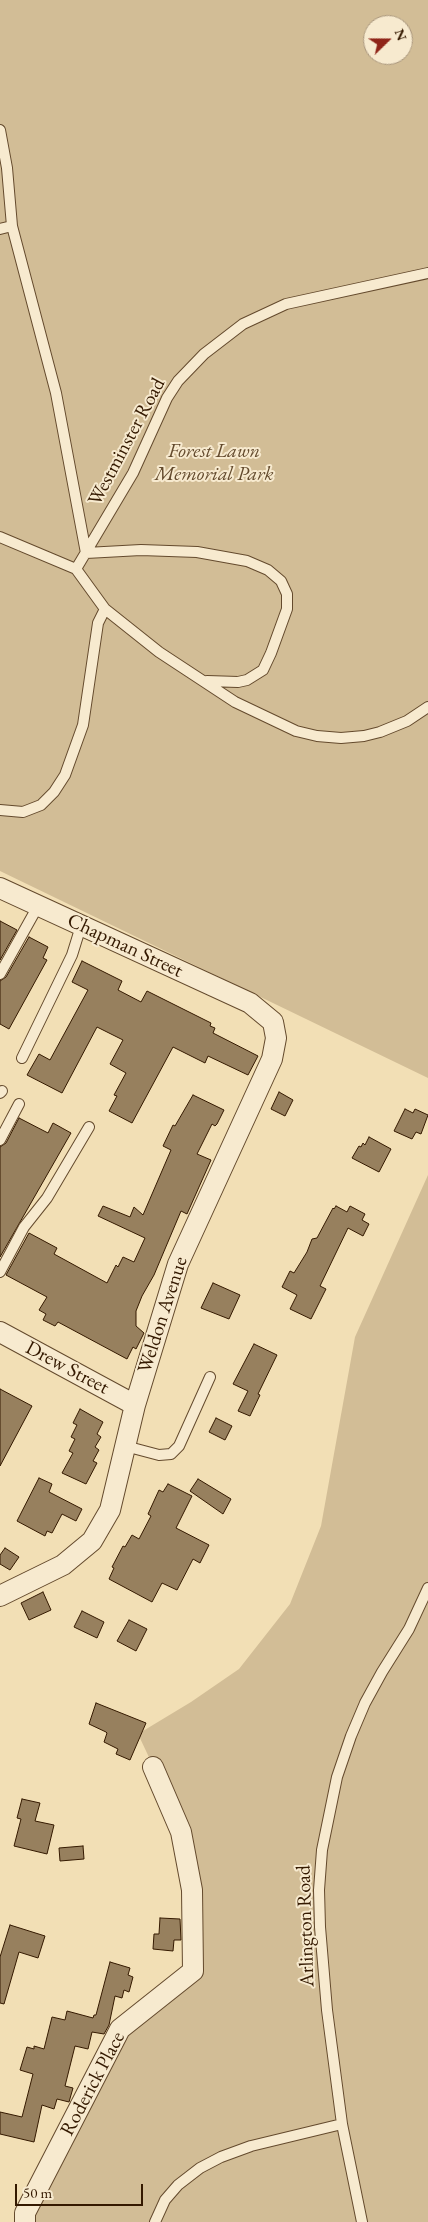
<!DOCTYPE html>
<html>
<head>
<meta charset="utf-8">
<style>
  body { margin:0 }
  #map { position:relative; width:428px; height:2222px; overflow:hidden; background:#f2dfb5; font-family:"EB Garamond",serif }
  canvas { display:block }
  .north { position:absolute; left:363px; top:15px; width:50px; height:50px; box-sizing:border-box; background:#f7eacf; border:1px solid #a9967c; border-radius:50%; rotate:68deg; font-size:14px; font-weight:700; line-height:20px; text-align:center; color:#341900 }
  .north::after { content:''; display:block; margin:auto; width:18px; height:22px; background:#8f2418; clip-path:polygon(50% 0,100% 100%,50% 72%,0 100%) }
  .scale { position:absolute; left:15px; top:2184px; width:128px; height:22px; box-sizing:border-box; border:2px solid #341900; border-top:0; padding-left:6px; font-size:15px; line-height:18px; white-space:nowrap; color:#341900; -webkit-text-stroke:4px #f7eacf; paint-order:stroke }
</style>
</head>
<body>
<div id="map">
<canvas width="428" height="2222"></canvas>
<div class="north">N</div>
<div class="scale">50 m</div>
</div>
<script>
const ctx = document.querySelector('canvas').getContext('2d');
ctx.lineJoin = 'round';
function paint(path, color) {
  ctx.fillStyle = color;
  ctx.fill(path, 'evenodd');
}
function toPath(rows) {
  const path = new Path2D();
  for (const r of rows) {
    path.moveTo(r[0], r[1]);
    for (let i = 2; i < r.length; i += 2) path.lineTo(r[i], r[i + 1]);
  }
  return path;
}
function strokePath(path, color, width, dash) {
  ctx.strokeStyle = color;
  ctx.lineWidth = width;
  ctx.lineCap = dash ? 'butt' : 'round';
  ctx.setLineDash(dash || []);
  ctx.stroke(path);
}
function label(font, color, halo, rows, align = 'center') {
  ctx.font = font + ' "EB Garamond",serif';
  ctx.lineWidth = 4;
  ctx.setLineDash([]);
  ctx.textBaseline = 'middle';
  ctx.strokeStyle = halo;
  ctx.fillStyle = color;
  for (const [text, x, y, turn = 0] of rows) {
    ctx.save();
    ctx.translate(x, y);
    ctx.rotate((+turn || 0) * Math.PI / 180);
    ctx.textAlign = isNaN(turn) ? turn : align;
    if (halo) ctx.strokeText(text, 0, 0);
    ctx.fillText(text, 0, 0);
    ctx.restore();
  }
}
const green = toPath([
  [0,0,428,0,428,1078,0,871],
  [373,25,403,25,403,55,373,55],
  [428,1175,428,2222,32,2222,31,2216,124,2030,167,2003,197,1940,173,1808,138,1734,191,1702,239,1669,290,1604,321,1526,355,1337]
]);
const building = toPath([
  [0,921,17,930,0,960,0,921],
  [29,937,48,947,43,958,47,960,9,1029,0,1024,0,981,6,977,29,937],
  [82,961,122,981,118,990,141,1002,147,991,211,1023,210,1026,215,1028,213,1033,258,1056,248,1075,208,1056,205,1063,173,1047,132,1123,109,1111,117,1096,114,1095,126,1073,110,1064,123,1040,97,1027,62,1093,27,1075,39,1054,50,1060,88,990,72,982,82,961],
  [279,1092,293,1100,285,1116,271,1109,279,1092],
  [193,1095,224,1110,217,1124,215,1126,212,1124,197,1154,211,1160,187,1214,181,1211,154,1275,142,1296,136,1311,136,1326,144,1333,136,1349,133,1347,127,1359,58,1322,55,1326,43,1320,46,1314,39,1310,47,1297,6,1275,29,1233,57,1248,54,1254,107,1283,116,1265,118,1267,123,1257,134,1262,145,1238,98,1216,103,1206,130,1217,134,1207,143,1215,171,1150,163,1146,173,1125,175,1126,193,1095],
  [405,1109,413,1113,415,1109,428,1115,421,1134,416,1132,412,1139,394,1131,405,1109],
  [19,1118,48,1133,53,1123,71,1133,0,1257,0,1147,6,1143,19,1118],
  [369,1137,391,1149,379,1172,352,1158,359,1146,361,1147,363,1143,365,1145,369,1137],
  [336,1206,347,1212,350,1206,365,1214,362,1220,369,1224,363,1236,348,1228,320,1286,326,1289,311,1319,290,1309,297,1295,282,1287,290,1271,294,1273,307,1252,312,1239,317,1238,333,1208,334,1209,336,1206],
  [213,1283,240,1295,229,1319,201,1308,213,1283],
  [254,1344,277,1355,258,1394,260,1395,250,1416,238,1411,248,1391,233,1384,254,1344],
  [0,1389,32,1406,0,1466,0,1389],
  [80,1409,103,1422,97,1434,101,1437,95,1447,99,1450,93,1461,97,1463,86,1484,62,1473,73,1453,69,1451,75,1439,71,1437,77,1425,73,1423,80,1409],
  [216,1418,232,1426,225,1440,209,1432,216,1418],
  [39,1478,52,1484,49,1492,82,1509,76,1521,62,1514,52,1533,47,1531,45,1536,17,1521,39,1478],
  [198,1479,231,1499,223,1514,190,1491,198,1479],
  [168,1484,192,1496,176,1528,209,1545,200,1563,193,1559,177,1590,162,1583,152,1602,109,1579,114,1568,112,1567,123,1546,125,1547,132,1535,139,1539,151,1516,148,1514,159,1490,163,1492,168,1484],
  [5,1548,19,1557,10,1570,0,1564,0,1555,5,1548],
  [43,1592,51,1610,29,1620,21,1603,43,1592],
  [82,1611,104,1622,97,1638,74,1627,82,1611],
  [129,1620,147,1629,136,1651,117,1641,129,1620],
  [96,1703,146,1723,130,1760,116,1754,118,1749,104,1742,107,1733,106,1732,89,1724,96,1703],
  [22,1799,40,1803,35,1821,54,1825,47,1854,14,1846,21,1819,17,1818,22,1799],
  [83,1846,84,1859,60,1861,59,1848,83,1846],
  [160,1918,180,1919,181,1940,174,1940,173,1951,153,1949,154,1934,159,1934,160,1918],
  [10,1925,45,1936,38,1958,19,1952,4,2004,0,2003,0,1957,10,1925],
  [110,1962,130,1968,128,1975,133,1977,129,1992,124,1990,122,1998,115,1996,109,2025,104,2034,92,2032,88,2049,75,2046,65,2086,73,2088,69,2102,57,2099,54,2109,42,2105,34,2142,0,2134,0,2112,22,2117,33,2074,20,2070,27,2047,34,2049,34,2046,44,2049,52,2017,65,2020,67,2011,93,2018,94,2015,96,2015,110,1962]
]);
const service = toPath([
  [0,130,7,168,12,226,56,393,86,553],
  [0,229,12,226],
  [0,537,76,569,105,609,159,652,235,702,296,731,317,736,341,738,364,736,380,732,407,721,428,707],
  [86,553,141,550,197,552,247,561,268,570,281,581,287,594,287,609,271,653,263,670,247,680,238,682,207,681],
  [76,569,133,473,167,398,178,381,204,354,243,324,286,304,428,273],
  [0,810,23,812,41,805,54,792,65,775,83,725,98,623,105,609],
  [0,974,38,906],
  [22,1058,72,955,81,926],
  [0,1093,2,1091],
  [0,1140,19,1104],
  [0,1272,24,1227,47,1198,89,1127],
  [125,1446,159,1455,171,1454,179,1446,210,1377],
  [155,2222,165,2200,178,2185,200,2168,221,2157,251,2146,342,2124],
  [362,2222,342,2124,327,2010,320,1927,319,1890,322,1850,337,1777,351,1736,365,1703,382,1672,409,1629,428,1588]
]);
const minor = toPath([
  [0,888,250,1003,273,1022,276,1038,272,1059,178,1264,135,1405,110,1510,92,1541,63,1565,0,1596],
  [0,1332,135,1405],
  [25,2222,25,2213,120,2029,193,1971,192,1890,181,1832,153,1767]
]);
const streetNames = [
  ["Westminster Road",127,442,-62],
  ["Chapman Street",125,946,25],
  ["Weldon Avenue",163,1315,-72],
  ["Drew Street",67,1368,28],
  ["Arlington Road",306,1926,-92],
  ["Roderick Place",93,2084,-62]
];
const parkNames = [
  ["Forest Lawn",214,452],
  ["Memorial Park",214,475]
];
paint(green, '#d2bd96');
paint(building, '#97805e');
strokePath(building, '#341900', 1);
strokePath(service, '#644a2d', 12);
strokePath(minor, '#644a2d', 22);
strokePath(service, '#f7eacf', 10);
strokePath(minor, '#f7eacf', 20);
label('20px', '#341900', '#f7eacf', streetNames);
label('italic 20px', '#634a2d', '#f7eacf', parkNames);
</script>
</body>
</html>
